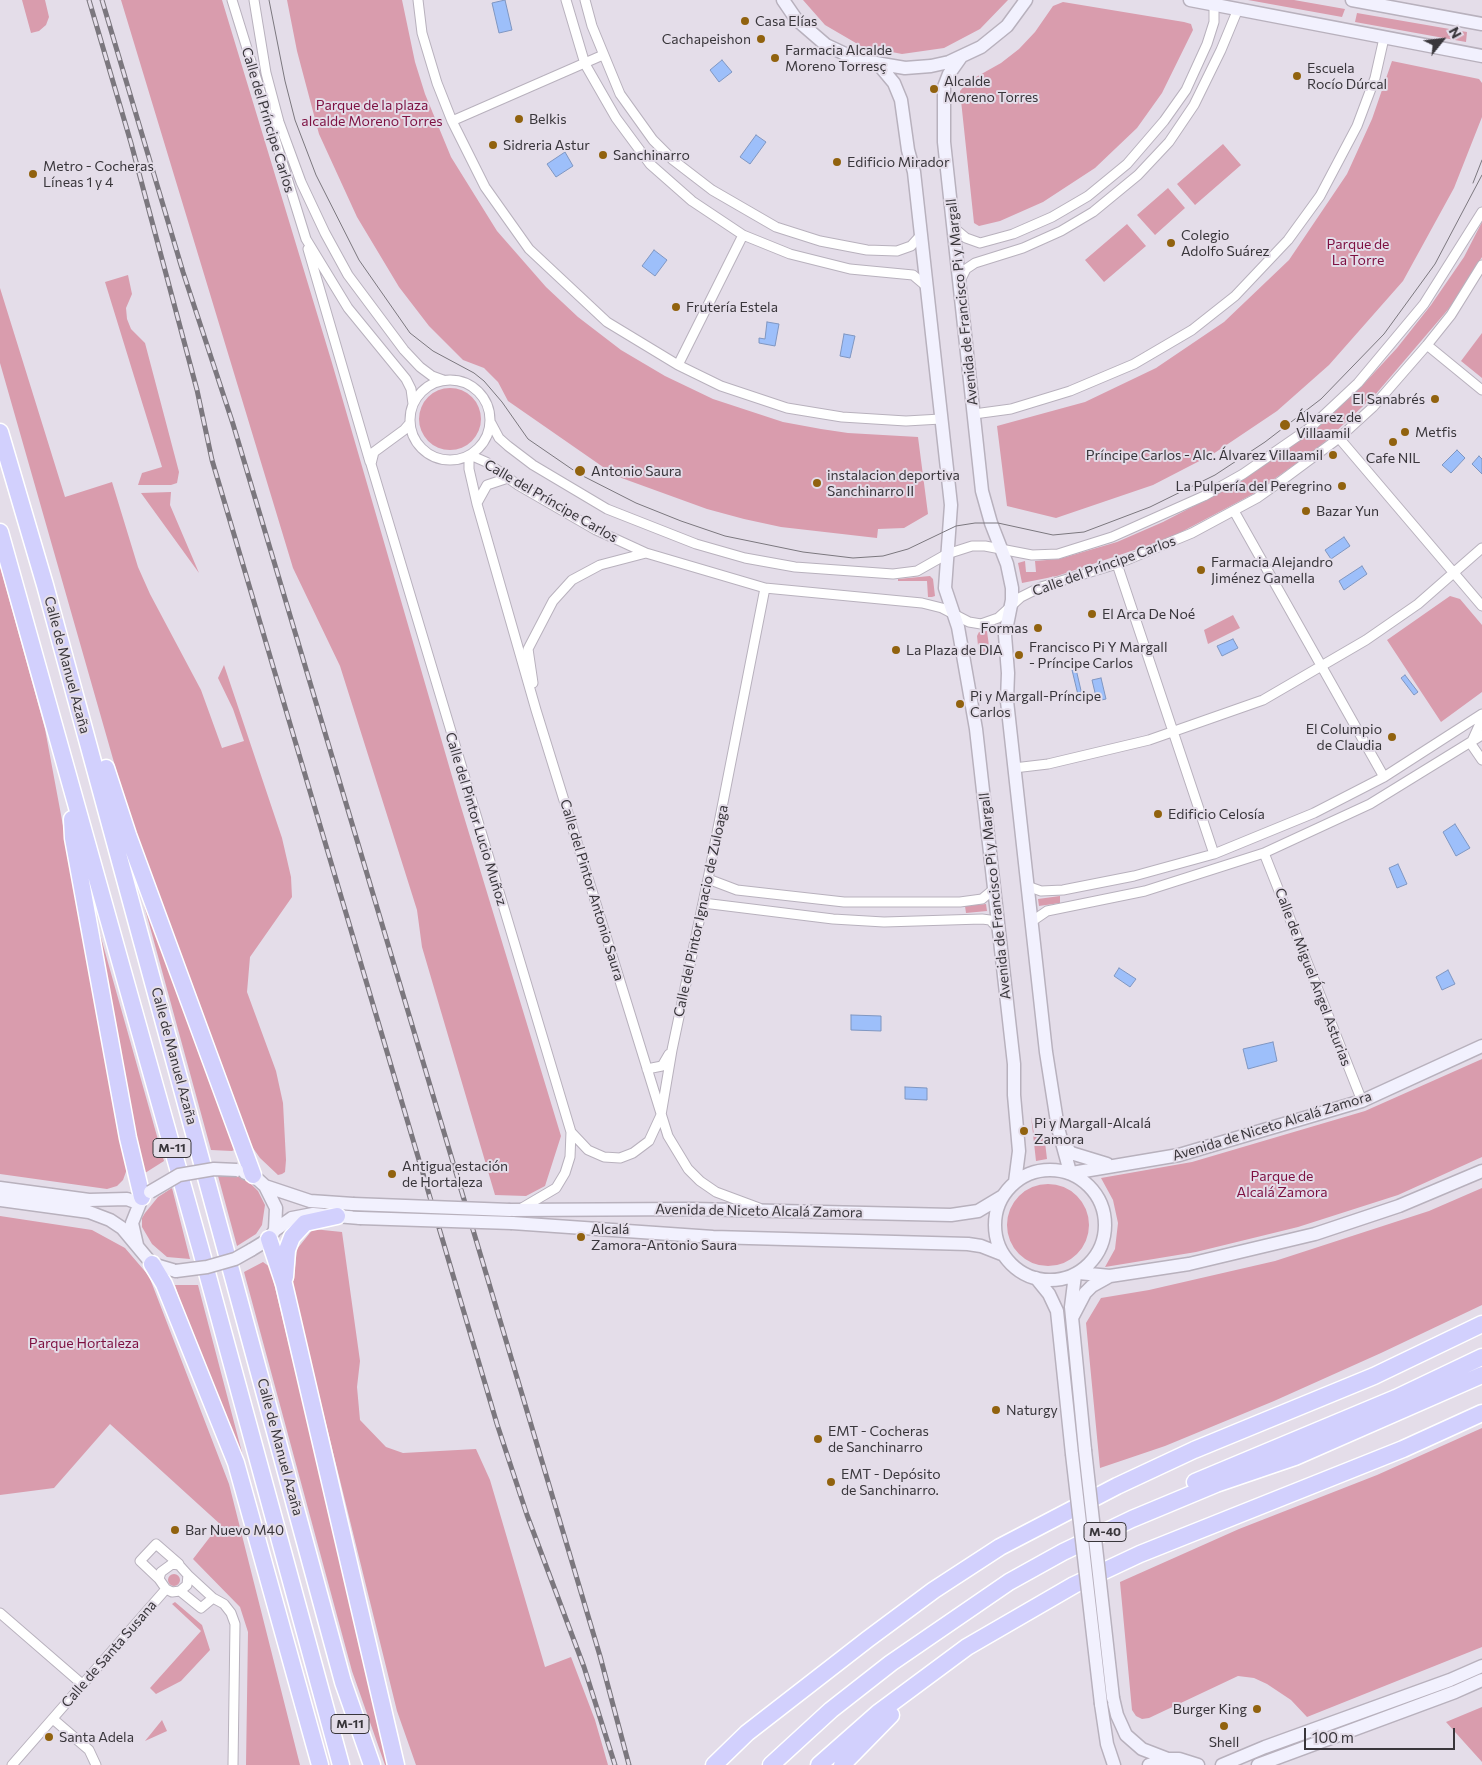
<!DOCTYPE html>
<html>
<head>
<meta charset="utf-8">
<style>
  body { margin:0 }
  #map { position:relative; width:1482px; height:1765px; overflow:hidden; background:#e4dde9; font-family:Commissioner,sans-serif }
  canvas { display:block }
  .north { position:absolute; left:1417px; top:15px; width:50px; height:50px; -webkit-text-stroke:4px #e4dde9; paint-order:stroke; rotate:61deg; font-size:14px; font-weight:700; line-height:20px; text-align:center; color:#39363b }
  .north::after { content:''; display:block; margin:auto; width:18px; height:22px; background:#39363b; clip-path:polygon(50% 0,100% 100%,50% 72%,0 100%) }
  .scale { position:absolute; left:1304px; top:1728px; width:151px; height:22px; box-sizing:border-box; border:2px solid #39363b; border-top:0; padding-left:6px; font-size:15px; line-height:18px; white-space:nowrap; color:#39363b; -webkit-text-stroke:4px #e4dde9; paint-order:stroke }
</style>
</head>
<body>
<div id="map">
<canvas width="1482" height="1765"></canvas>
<div class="north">N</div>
<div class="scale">100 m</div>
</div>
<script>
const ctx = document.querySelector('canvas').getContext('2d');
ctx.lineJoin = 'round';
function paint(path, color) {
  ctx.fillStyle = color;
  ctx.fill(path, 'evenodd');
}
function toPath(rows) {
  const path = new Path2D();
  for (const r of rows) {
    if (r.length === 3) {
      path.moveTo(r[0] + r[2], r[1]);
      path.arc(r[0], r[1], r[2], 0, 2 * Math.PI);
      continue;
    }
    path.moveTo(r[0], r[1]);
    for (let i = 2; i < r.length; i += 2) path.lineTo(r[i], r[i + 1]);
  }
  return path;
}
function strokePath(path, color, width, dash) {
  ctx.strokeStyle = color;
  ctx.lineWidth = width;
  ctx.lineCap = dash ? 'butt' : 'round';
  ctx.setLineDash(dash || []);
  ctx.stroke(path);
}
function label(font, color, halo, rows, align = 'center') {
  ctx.font = font + ' Commissioner,sans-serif';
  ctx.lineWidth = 4;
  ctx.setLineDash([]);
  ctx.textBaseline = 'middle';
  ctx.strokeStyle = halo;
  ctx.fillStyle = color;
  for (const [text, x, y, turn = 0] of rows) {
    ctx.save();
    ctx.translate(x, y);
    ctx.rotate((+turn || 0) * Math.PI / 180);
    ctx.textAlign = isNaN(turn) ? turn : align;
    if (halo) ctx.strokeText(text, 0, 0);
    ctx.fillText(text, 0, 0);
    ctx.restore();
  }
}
const green = toPath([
  [22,0,45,0,49,17,46,25,39,31,31,33],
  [121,0,222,0,332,363,458,797,561,1136,545,1186,526,1196,495,1195,422,947,417,910,340,666,293,568],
  [287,0,402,0,415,62,425,94,451,157,497,231,546,287,578,317,621,350,665,376,713,399,783,422,821,429,848,433,918,437,928,514,904,528,878,529,877,538,781,527,744,519,707,509,616,476,508,401,498,382,484,368,463,360,429,326,399,287,357,217,319,134,297,51],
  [803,0,1008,0,980,29,944,48,902,54,861,46,825,25],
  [1248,0,1294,0,1345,9,1342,17],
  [1063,2,1184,22,1191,24,1193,30,1162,93,1137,128,1095,168,1043,202,1000,221,979,226,974,223,960,91,969,81,1001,63,1019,49,1035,32,1053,6],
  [1357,13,1467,32,1466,42,1355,22],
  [1392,61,1479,79,1482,83,1482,117,1454,188,1403,281,1329,365,1277,411,1213,454,1153,485,1056,518,1007,506,997,426,1085,402,1156,368,1224,322,1289,260,1347,174,1372,119],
  [1223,144,1241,165,1195,205,1177,184],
  [1168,188,1185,208,1155,235,1137,215],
  [1482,222,1482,257,1451,306,1375,395,1318,448,1253,494,1170,538,1057,576,1022,583,1018,563,1025,561,1026,572,1036,572,1035,561,1059,559,1117,542,1163,522,1240,482,1313,431,1360,388,1397,348,1431,305,1464,257],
  [1127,224,1146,246,1104,282,1085,260],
  [128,275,132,294,126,308,127,319,131,329,145,343,179,472,177,483,171,485,138,485,142,473,162,467,105,282],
  [0,288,65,497,112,482,138,567,150,594,201,690,222,748,244,741,233,709,218,678,224,665,282,838,291,877,292,897,250,957,247,992,276,1071,283,1103,286,1160,285,1172,282,1174,278,1175,260,1158,248,1141,133,829,0,363],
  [1482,333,1482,378,1461,361],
  [450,419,31],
  [171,492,170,505,199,573,141,493],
  [0,566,45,729,127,1169,123,1180,117,1186,107,1189,0,1174],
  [930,576,933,579,935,596,932,597,928,597,927,581,898,581,898,579],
  [1450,596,1460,599,1482,625,1482,692,1441,722,1387,640],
  [1233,615,1240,628,1208,644,1204,630],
  [987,631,990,654,979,655,977,636,979,632],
  [1060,896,1060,903,1039,906,1038,899],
  [145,897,236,1149,232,1151,211,1150,144,905],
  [986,904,987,911,966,913,965,906],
  [96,920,164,1161,145,1173,141,1171],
  [1482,1059,1482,1157,1398,1195,1298,1227,1196,1252,1105,1267,1115,1249,1118,1223,1113,1200,1101,1178,1192,1162,1365,1111],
  [1031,1116,1034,1134,1044,1134,1047,1159,1036,1161],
  [218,1176,239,1177,249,1182,258,1191,265,1205,262,1225,256,1234,237,1246],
  [1048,1225,41],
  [172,1188,190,1259,167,1257,152,1244,142,1227,142,1218,145,1213,158,1197],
  [1482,1188,1482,1305,1381,1353,1274,1401,1165,1446,1100,1468,1086,1323,1101,1298,1149,1290,1275,1261,1429,1211],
  [0,1216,92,1230,125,1248,149,1276,229,1484,300,1765,246,1765,248,1632,240,1607,193,1559,220,1524,110,1424,54,1488,0,1495],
  [313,1229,342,1232,360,1361,357,1387,360,1420,386,1447,403,1453,476,1449,490,1480,545,1667,571,1657,595,1720,608,1765,416,1765,397,1711,290,1278,294,1277,297,1249],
  [263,1262,270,1267,391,1765,385,1765,352,1671,244,1272],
  [175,1285,198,1285,250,1483,231,1427,190,1331],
  [1482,1428,1482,1647,1307,1717,1291,1700,1267,1684,1254,1678,1238,1676,1149,1718,1142,1719,1136,1716,1132,1710,1120,1582,1239,1529,1377,1475],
  [174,1580,6],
  [175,1602,202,1625,210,1650,181,1681,156,1694,150,1688,201,1631,172,1604],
  [1482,1707,1482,1762,1446,1722],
  [162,1720,167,1731,145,1741]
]);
const water = toPath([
  [505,0,512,30,499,33,492,3,505,0],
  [722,60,732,72,719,82,710,70,722,60],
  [756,135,766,142,750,164,740,157,756,135],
  [565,152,573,166,556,177,547,164,565,152],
  [654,250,667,260,655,276,642,266,654,250],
  [767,322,779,324,775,346,759,343,759,338,765,339,767,322],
  [844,334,855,336,850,358,840,356,844,334],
  [1457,450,1465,458,1451,473,1442,465,1457,450],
  [1479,456,1482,459,1482,474,1472,464,1479,456],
  [1344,537,1350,546,1331,559,1325,550,1344,537],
  [1362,566,1367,574,1344,590,1339,581,1362,566],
  [1233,639,1238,648,1222,656,1217,646,1233,639],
  [1076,669,1083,699,1079,699,1072,670,1076,669],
  [1405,675,1418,692,1414,695,1401,678,1405,675],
  [1101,678,1106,699,1097,701,1092,680,1101,678],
  [1455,824,1470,848,1456,856,1443,832,1455,824],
  [1398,864,1407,884,1397,888,1389,868,1398,864],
  [1119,968,1136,979,1130,987,1114,976,1119,968],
  [1448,970,1455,984,1442,990,1436,977,1448,970],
  [851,1015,881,1016,881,1031,851,1030,851,1015],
  [1273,1042,1277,1061,1248,1069,1243,1049,1273,1042],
  [905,1087,927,1088,927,1100,905,1099,905,1087]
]);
const street = toPath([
  [232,0,306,239,348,308,406,379,411,389,413,404],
  [254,0,266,73,279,122,301,182,325,233,348,275,404,350,420,367,432,376,443,380],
  [418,0,422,33,437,83,452,121,485,187,529,249,607,322,678,365,721,386,787,408,842,417,906,421,941,419],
  [566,0,585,64,616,118,650,164,692,201,743,235,790,254,850,269,913,275,926,286],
  [585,0,592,26,620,94,653,140,673,160,712,190,776,227,820,241,867,250,897,251,911,246,921,235],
  [452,121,603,55],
  [954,228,966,238,980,243,1013,234,1052,217,1088,196,1127,164,1164,121,1186,90,1207,44,1214,22,1214,5],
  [308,249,370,462],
  [960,281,966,269,975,263,1023,248,1061,231,1093,212,1138,175,1169,142,1194,105,1221,50,1238,9],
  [1427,345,1482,390],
  [678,365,743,235],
  [450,420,40],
  [974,414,1011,409,1070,391,1134,364,1192,330,1235,296,1288,240,1320,196,1357,126,1375,78,1384,38],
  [410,423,404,430,374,452,371,464,571,1132,570,1157,565,1173,556,1188,522,1208],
  [491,423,499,438,508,446,533,465,607,509,696,544,745,558,795,567,893,574,917,571,947,554,972,546,985,546,1032,555,1058,554,1112,537,1204,496,1243,474,1311,427,1358,383,1424,304,1482,212],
  [1339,438,1482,606],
  [470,455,486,462,518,485,596,530,646,553,765,588,922,603,942,608,969,622,981,624,998,618,1021,597,1041,587,1117,564,1192,533,1257,498,1281,481,1339,438,1373,407,1427,345,1451,315,1482,265],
  [469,456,469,469,477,504,536,710,668,1136,688,1169,700,1181,716,1192,759,1208],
  [477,503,487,485,508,478],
  [1234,511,1384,777],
  [1117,564,1214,854],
  [533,683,528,649,553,601,572,580,600,565,646,553],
  [1472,741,1482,719],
  [1471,744,1482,760],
  [1014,768,1048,764,1149,740,1263,700,1366,640,1418,604,1482,548],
  [1264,853,1362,1101],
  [708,879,737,890,844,902,960,902,982,899,994,889],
  [1027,886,1041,891,1063,890,1134,876,1214,854,1314,813,1384,777,1482,714],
  [703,903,833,919,884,922,982,919,990,920,998,928],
  [1031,922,1047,911,1145,891,1264,853,1370,804,1482,735],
  [647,1069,662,1066,669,1054],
  [571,1132,588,1150,604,1157,620,1158,633,1153,649,1141,661,1115,672,1050,708,879,765,588],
  [159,1579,140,1561,156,1544,179,1564],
  [180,1591,187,1585,188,1575,179,1565,172,1564,161,1572,159,1579,166,1589,172,1592,180,1591,201,1608,213,1598,188,1575],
  [213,1598,224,1604,231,1613,235,1624,233,1765],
  [0,1613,82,1684],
  [53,1719,89,1750,96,1765],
  [12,1765,166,1589]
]);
const secondary = toPath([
  [783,0,796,19,826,45,858,60,905,68,931,66,949,62,981,47,1007,26,1026,0],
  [1190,0,1482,56],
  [1352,0,1482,24],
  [961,57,949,74,944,87,944,142,982,491,991,523,1007,564,1012,588,1012,600,1005,635,1008,673,1007,701,1046,1052,1058,1128,1070,1172],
  [879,65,894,83,901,100,908,150,914,172,951,505,945,588,958,627,976,729,1014,1064,1014,1095,1019,1151,1015,1182],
  [1062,1141,1071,1153,1107,1164],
  [1050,1225,55],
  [245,1173,253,1175,265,1186,276,1208,275,1230,269,1239,251,1250],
  [1072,1173,1179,1155,1362,1101,1482,1046],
  [265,1186,310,1201,353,1204],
  [0,1188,89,1200,127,1199,138,1203],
  [0,1200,89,1212,110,1220,122,1228,152,1264,176,1271],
  [510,1210,693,1209,951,1215,978,1211,1003,1196],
  [512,1223,713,1237,968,1244,981,1246,1004,1255],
  [275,1230,292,1218,313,1214,360,1218],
  [137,1245,132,1223,142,1198],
  [1079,1273,1110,1276,1189,1264,1315,1234,1399,1206,1482,1171],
  [1075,1275,1071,1307,1085,1450],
  [1036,1278,1049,1294,1057,1311,1072,1454],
  [1073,1316,1085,1293,1092,1286,1110,1276],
  [1113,1698,1117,1715,1126,1735,1142,1749,1168,1759],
  [1101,1704,1107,1744,1114,1765],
  [1149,1765,1168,1759,1179,1759,1198,1765],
  [1222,1765,1265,1747,1450,1680,1482,1666],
  [1258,1765,1455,1692,1482,1680]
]);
const highway = toPath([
  [0,432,45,585,343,1682,372,1765],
  [0,532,200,1247,341,1765],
  [106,768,128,835,253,1175],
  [72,819,73,838,128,1138,142,1197],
  [269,1239,284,1284,396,1765],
  [152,1264,164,1284,236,1463,320,1765],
  [285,1277,287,1250,292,1237,305,1223,337,1216],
  [1195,1482,1396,1398,1482,1357],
  [714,1765,747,1733,868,1639,934,1590,1000,1547,1117,1486,1194,1450,1374,1376,1482,1324],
  [771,1765,831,1710,891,1663,1009,1582,1063,1552,1132,1519,1216,1484,1295,1457,1482,1375],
  [819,1765,878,1713,967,1647,1074,1585,1140,1554,1403,1449,1482,1413],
  [842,1765,891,1715]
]);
const tram = toPath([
  [269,0,285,81,295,120,316,175,359,260,410,333,433,351,474,373,484,381,502,402,528,439,579,474,636,503,681,521,725,536,803,552,853,558,883,556,908,549,956,526,975,523,998,523,1053,535,1084,532,1150,507,1215,475,1265,442,1321,399,1384,334,1435,264,1482,175],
  [1473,183,1482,160]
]);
const rail = toPath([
  [89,0,131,143,197,390,212,460,497,1424,527,1515,584,1667,615,1765],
  [102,0,183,272,233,424,600,1656,629,1765]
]);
const secondaryBridge = toPath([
  [150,1192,179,1175,214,1169,237,1170],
  [353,1204,510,1210],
  [360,1218,512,1223],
  [176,1271,207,1267,235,1259,251,1250],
  [1085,1450,1113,1698],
  [1072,1454,1101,1704]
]);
const markers = [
  [745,21,5,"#91620e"],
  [761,39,5,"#91620e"],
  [775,58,5,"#91620e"],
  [1297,76,5,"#91620e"],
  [934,89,5,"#91620e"],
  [519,119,5,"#91620e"],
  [493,145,5,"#91620e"],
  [603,155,5,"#91620e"],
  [837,162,5,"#91620e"],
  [33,174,5,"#91620e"],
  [1171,243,5,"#91620e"],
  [676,307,5,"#91620e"],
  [1435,399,5,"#91620e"],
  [1285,425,6,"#91620e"],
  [1405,432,5,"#91620e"],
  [1393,442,5,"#91620e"],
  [1333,455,5,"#91620e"],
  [580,471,6,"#91620e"],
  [817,483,5,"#91620e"],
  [1342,486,5,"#91620e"],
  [1306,511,5,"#91620e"],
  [1201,570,5,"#91620e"],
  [1092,614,5,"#91620e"],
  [1038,628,5,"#91620e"],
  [896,650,5,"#91620e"],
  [1019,655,5,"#91620e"],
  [960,704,5,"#91620e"],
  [1392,737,5,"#91620e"],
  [1158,814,5,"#91620e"],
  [1024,1131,5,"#91620e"],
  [392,1174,5,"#91620e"],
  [581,1237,5,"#91620e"],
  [996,1410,5,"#91620e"],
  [818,1439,5,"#91620e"],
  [831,1482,5,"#91620e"],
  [175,1530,5,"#91620e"],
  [1257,1709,5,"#91620e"],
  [1224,1726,5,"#91620e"],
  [49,1737,5,"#91620e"]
];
const shields = [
  [172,1148,38],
  [1105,1532,42],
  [350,1724,38]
];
const shieldNames = [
  ["M-11",172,1148],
  ["M-40",1105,1532],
  ["M-11",350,1724]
];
const poiNames = [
  ["Casa Elías",755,21],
  ["Cachapeishon",751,39,"right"],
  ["Farmacia Alcalde",785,50],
  ["Moreno Torresç",785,66],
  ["Escuela",1307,68],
  ["Rocío Dúrcal",1307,84],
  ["Alcalde",944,81],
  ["Moreno Torres",944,97],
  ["Belkis",529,119],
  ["Sidreria Astur",503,145],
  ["Sanchinarro",613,155],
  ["Edificio Mirador",847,162],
  ["Metro - Cocheras",43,166],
  ["Líneas 1 y 4",43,182],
  ["Colegio",1181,235],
  ["Adolfo Suárez",1181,251],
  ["Frutería Estela",686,307],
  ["El Sanabrés",1425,399,"right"],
  ["Álvarez de",1296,417],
  ["Villaamil",1296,433],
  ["Metfis",1415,432],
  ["Príncipe Carlos - Alc. Álvarez Villaamil",1323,455,"right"],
  ["Cafe NIL",1393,458,"center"],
  ["Antonio Saura",591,471],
  ["instalacion deportiva",827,475],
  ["Sanchinarro II",827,491],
  ["La Pulpería del Peregrino",1332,486,"right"],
  ["Bazar Yun",1316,511],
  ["Farmacia Alejandro",1211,562],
  ["Jiménez Gamella",1211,578],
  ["El Arca De Noé",1102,614],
  ["Formas",1028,628,"right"],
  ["Francisco Pi Y Margall",1029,647],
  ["- Príncipe Carlos",1029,663],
  ["La Plaza de DIA",906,650],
  ["Pi y Margall-Príncipe",970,696],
  ["Carlos",970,712],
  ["El Columpio",1382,729,"right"],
  ["de Claudia",1382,745,"right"],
  ["Edificio Celosía",1168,814],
  ["Pi y Margall-Alcalá",1034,1123],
  ["Zamora",1034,1139],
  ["Antigua estación",402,1166],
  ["de Hortaleza",402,1182],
  ["Alcalá",591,1229],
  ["Zamora-Antonio Saura",591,1245],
  ["Naturgy",1006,1410],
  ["EMT - Cocheras",828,1431],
  ["de Sanchinarro",828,1447],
  ["EMT - Depósito",841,1474],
  ["de Sanchinarro.",841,1490],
  ["Bar Nuevo M40",185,1530],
  ["Burger King",1247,1709,"right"],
  ["Santa Adela",59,1737],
  ["Shell",1224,1742,"center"]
];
const parkNames = [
  ["Parque de la plaza",372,105],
  ["alcalde Moreno Torres",372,121],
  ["Parque de",1358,244],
  ["La Torre",1358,260],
  ["Parque de",1282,1176],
  ["Alcalá Zamora",1282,1192],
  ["Parque Hortaleza",84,1343]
];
const streetNames = [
  ["Calle del Príncipe Carlos",268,120,73],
  ["Avenida de Francisco Pi y Margall",962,302,-96],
  ["Calle del Príncipe Carlos",551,501,30],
  ["Calle del Príncipe Carlos",1104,566,-20],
  ["Calle de Manuel Azaña",67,665,75],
  ["Calle del Pintor Lucio Muñoz",476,819,73],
  ["Calle del Pintor Antonio Saura",592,890,73],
  ["Avenida de Francisco Pi y Margall",995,896,-96],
  ["Calle del Pintor Ignacio de Zuloaga",701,911,-78],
  ["Calle de Miguel Ángel Asturias",1313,977,69],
  ["Calle de Manuel Azaña",174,1056,75],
  ["Avenida de Niceto Alcalá Zamora",1272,1126,-17],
  ["Avenida de Niceto Alcalá Zamora",759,1211,1],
  ["Calle de Manuel Azaña",280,1447,75],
  ["Calle de Santa Susana",109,1654,-49]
];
paint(green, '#d99cad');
paint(water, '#9dbffa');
strokePath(water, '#7f96c1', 1);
strokePath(street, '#b8b1bd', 11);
strokePath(secondary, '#b8b1bd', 15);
strokePath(highway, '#fff', 19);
strokePath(street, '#fff', 9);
strokePath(secondary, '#f2f1fe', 12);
strokePath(highway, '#d2d0fd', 16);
strokePath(tram, '#7b777e', 1);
strokePath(rail, '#7b777e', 5);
strokePath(rail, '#e4dde9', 3, [9]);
strokePath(secondaryBridge, '#b8b1bd', 15, []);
strokePath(secondaryBridge, '#f2f1fe', 12);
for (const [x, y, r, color] of markers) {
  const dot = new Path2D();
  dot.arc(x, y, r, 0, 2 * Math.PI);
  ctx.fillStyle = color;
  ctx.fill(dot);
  strokePath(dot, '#e4dde9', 2);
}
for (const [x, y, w] of shields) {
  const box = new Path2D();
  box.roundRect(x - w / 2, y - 9.5, w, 19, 4);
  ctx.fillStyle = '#e4dde9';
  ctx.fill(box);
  strokePath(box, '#39363b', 1);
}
label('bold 12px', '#39363b', null, shieldNames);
label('14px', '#39363b', '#e4dde9', poiNames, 'left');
label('14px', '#7d1041', '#e4dde9', parkNames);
label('14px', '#39363b', '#e4dde9', streetNames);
</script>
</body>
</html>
